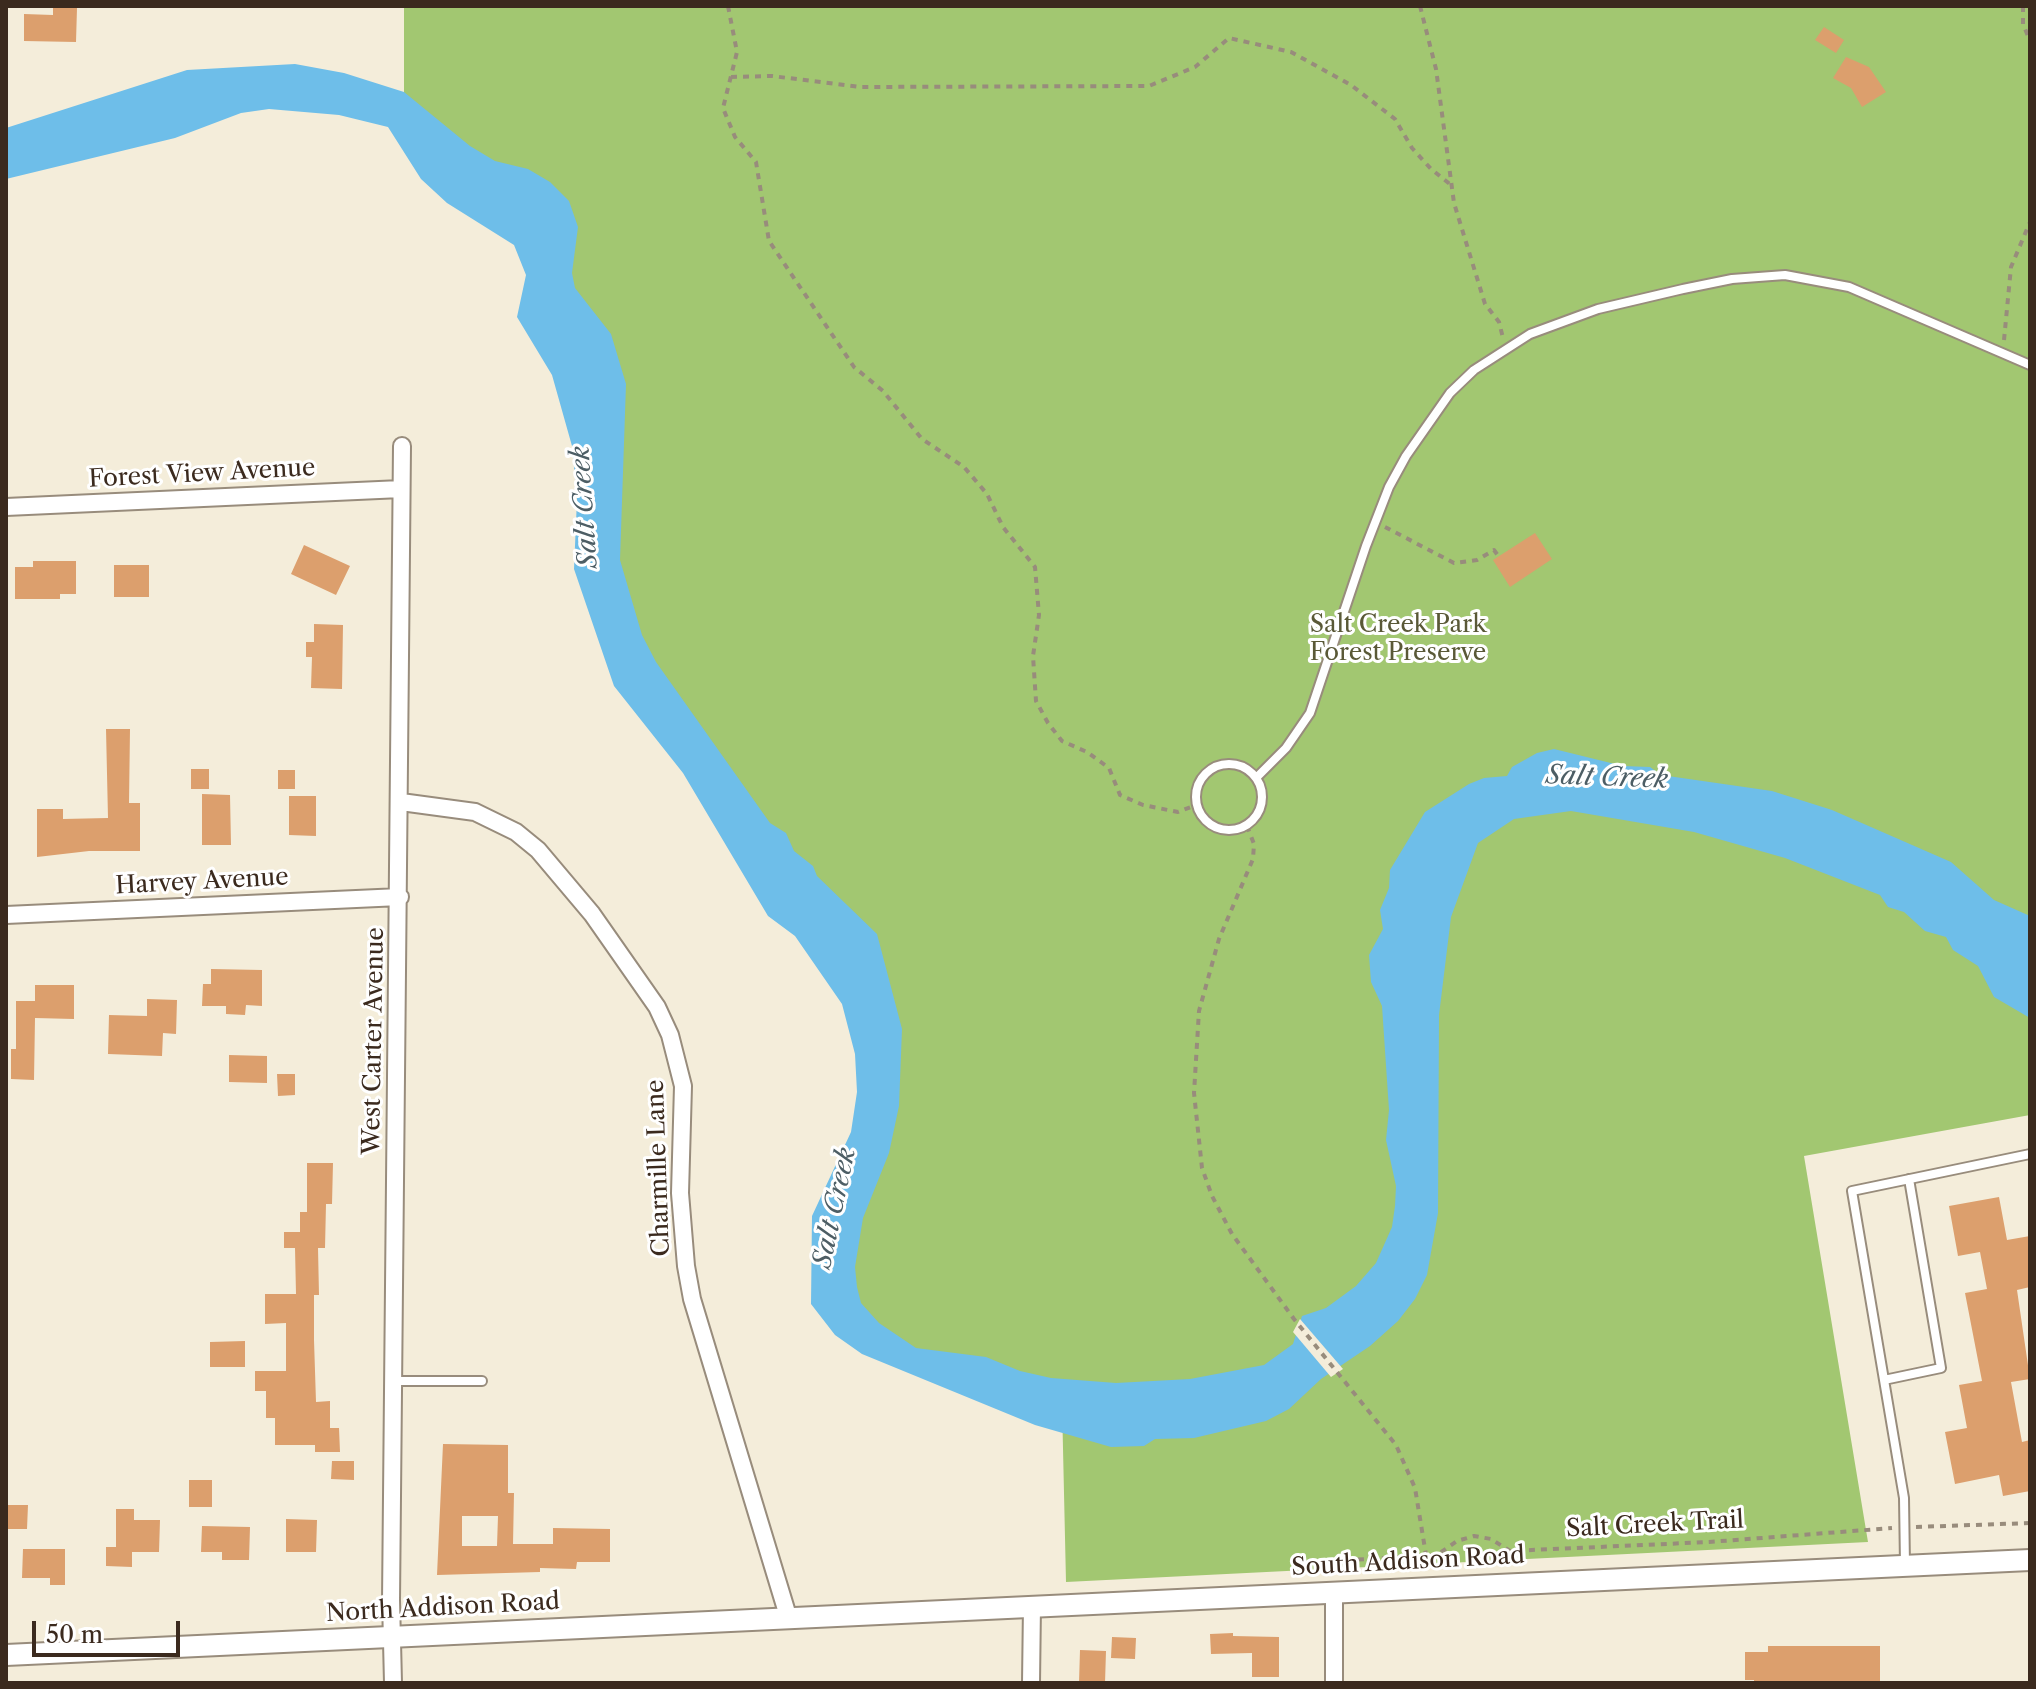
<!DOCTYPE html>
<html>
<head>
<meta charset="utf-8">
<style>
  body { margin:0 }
  #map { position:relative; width:2036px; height:1689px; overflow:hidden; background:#f4edda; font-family:"Libre Caslon Text",serif }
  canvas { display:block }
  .frame { position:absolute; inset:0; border:8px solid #3b2a1e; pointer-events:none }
  .scale { position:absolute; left:32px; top:1621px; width:148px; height:36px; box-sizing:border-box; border:4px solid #3b2a1e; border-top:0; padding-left:10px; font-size:24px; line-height:28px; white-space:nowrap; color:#3b2a1e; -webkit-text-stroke:6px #fff; paint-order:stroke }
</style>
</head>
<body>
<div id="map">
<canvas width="2036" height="1689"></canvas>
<div class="frame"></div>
<div class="scale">50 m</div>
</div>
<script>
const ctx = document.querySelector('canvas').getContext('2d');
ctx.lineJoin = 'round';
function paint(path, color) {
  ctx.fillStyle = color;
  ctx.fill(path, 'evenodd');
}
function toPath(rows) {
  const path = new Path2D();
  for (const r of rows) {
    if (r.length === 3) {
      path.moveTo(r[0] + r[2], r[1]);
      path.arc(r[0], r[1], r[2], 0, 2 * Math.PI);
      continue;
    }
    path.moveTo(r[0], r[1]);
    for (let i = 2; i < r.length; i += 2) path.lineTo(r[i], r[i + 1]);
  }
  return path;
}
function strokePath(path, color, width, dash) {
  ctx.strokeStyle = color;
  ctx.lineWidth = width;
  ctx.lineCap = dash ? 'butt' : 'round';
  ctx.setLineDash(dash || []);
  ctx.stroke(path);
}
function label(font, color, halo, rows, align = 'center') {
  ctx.font = font + ' "Libre Caslon Text",serif';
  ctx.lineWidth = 6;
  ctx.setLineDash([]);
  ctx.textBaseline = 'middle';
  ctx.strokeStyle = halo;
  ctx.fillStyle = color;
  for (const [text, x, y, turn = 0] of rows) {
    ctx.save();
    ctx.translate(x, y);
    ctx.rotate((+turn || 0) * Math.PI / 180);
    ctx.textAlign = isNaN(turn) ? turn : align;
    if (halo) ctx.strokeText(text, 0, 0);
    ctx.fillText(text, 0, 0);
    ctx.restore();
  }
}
const green = toPath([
  [404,6,2030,6,2030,1115,1804,1156,1868,1542,1066,1582,1062,1404,880,1348,836,1273,881,1048,618,617,557,276,404,119]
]);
const water = toPath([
  [295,64,344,73,404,92,470,146,495,161,528,169,550,182,569,201,578,227,572,273,575,288,611,334,626,384,620,560,642,635,656,662,770,823,786,833,794,851,813,866,817,876,877,934,902,1029,899,1106,889,1153,863,1218,855,1267,857,1287,861,1303,879,1323,916,1348,986,1357,1020,1371,1051,1378,1116,1383,1190,1379,1264,1365,1293,1344,1302,1316,1326,1308,1356,1286,1376,1263,1392,1227,1395,1206,1396,1186,1386,1140,1389,1110,1382,1006,1371,982,1369,955,1383,929,1380,910,1389,888,1390,870,1425,812,1469,784,1484,778,1507,776,1512,767,1537,753,1554,749,1623,766,1650,767,1661,775,1772,791,1832,810,1951,862,1994,900,2030,916,2030,1018,1994,997,1978,966,1953,950,1946,937,1925,931,1904,912,1888,907,1880,895,1785,858,1694,832,1571,811,1514,819,1478,843,1451,917,1439,1015,1438,1213,1427,1275,1415,1299,1398,1321,1370,1346,1321,1379,1289,1409,1266,1421,1194,1438,1155,1439,1144,1446,1111,1447,1035,1425,862,1354,835,1335,811,1304,812,1216,851,1132,857,1092,855,1054,842,1004,795,936,768,916,683,773,614,686,574,569,577,499,572,446,552,375,517,317,526,275,514,245,447,203,421,179,388,127,339,115,269,109,241,113,175,138,6,179,6,128,187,70]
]);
const pier = toPath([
  [1300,1319,1343,1369,1331,1377,1293,1332]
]);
const building = toPath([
  [53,7,77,8,76,42,24,41,24,14,53,15],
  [1824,27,1844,40,1836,53,1815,40],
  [1846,57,1869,67,1886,92,1862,107,1851,88,1833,78],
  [1535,533,1552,559,1510,587,1493,560],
  [304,545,350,566,336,595,291,574],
  [33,561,76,561,76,594,60,594,60,599,15,599,15,567,33,567],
  [114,565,149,565,149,597,114,597],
  [314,624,343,625,342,689,311,688,312,657,306,657,306,642,314,642],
  [106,729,130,729,129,803,140,803,140,851,89,851,37,857,37,809,63,809,63,819,108,818],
  [191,769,209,769,209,789,191,789],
  [278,770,295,770,295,789,278,789],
  [202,794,230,795,231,845,202,845],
  [289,796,316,796,316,836,289,835],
  [211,969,262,970,262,1006,246,1005,245,1015,226,1014,226,1006,202,1006,203,984,211,984],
  [35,985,74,985,74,1019,35,1018,34,1080,11,1079,11,1049,16,1049,16,1001,35,1001],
  [147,999,177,1000,176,1034,163,1033,162,1056,108,1054,109,1015,147,1016],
  [229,1055,267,1056,267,1083,229,1082],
  [277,1074,295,1074,295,1095,278,1096],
  [307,1163,333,1163,332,1204,326,1204,325,1248,318,1248,319,1295,314,1295,314,1340,316,1402,330,1401,330,1428,339,1428,340,1452,315,1452,315,1445,275,1445,275,1418,266,1418,266,1391,255,1391,255,1371,286,1371,286,1323,265,1324,265,1294,296,1294,295,1248,284,1248,284,1232,300,1232,300,1212,307,1212],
  [1999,1197,2007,1240,2030,1236,2030,1287,2017,1290,2030,1379,2011,1382,2022,1442,2030,1440,2030,1491,2003,1496,1999,1475,1955,1484,1945,1432,1967,1428,1959,1385,1982,1381,1965,1293,1987,1289,1980,1252,1958,1256,1949,1206],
  [245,1341,245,1367,210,1367,210,1342],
  [443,1444,508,1445,508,1493,514,1493,513,1544,553,1544,553,1528,610,1529,610,1562,577,1562,576,1569,540,1568,540,1572,437,1575],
  [462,1516,498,1516,497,1546,462,1546],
  [332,1461,354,1461,354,1480,331,1479],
  [189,1480,212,1480,212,1507,189,1507],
  [6,1505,28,1505,27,1529,6,1529],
  [116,1509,134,1509,134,1520,160,1520,159,1552,132,1552,132,1567,106,1566,106,1547,116,1547],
  [286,1519,317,1520,316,1552,286,1552],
  [202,1526,250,1527,249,1560,222,1560,222,1552,201,1552],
  [23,1549,65,1549,65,1585,50,1585,50,1578,22,1578],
  [1233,1633,1233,1636,1279,1637,1279,1677,1252,1677,1252,1653,1211,1654,1210,1634],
  [1112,1637,1136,1638,1135,1659,1111,1658],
  [1768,1646,1880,1646,1880,1683,1754,1683,1754,1680,1745,1680,1745,1652,1768,1652],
  [1080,1650,1106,1651,1105,1683,1079,1683]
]);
const path = toPath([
  [728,6,737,52,723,108,735,137,756,162,769,241,854,367,883,391,922,439,964,467,987,494,1003,527,1035,567,1039,615,1033,656,1036,701,1048,723,1062,741,1087,752,1109,768,1120,795,1143,805,1178,812,1196,805],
  [1420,6,1436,69,1454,203,1485,304,1499,322,1503,338],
  [2023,6,2023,24,2030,41],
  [731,77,772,76,860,87,1149,86,1195,67,1229,38,1291,52,1351,85,1395,119,1412,148,1431,169,1451,185],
  [2004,340,2011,267,2030,222],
  [1385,527,1454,563,1477,560,1494,550,1499,557],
  [1247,826,1254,844,1253,859,1219,939,1199,1011,1194,1093,1202,1168,1212,1196,1232,1234,1294,1319,1396,1445,1415,1488,1426,1555],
  [1916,1527,2030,1523],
  [1334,1561,1437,1555,1457,1541,1474,1536,1491,1539,1510,1551,1709,1542,1892,1528]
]);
const service = toPath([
  [1229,797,33],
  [1257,777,1286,748,1310,713,1366,546,1389,487,1406,456,1450,393,1474,370,1530,334,1598,309,1683,289,1732,279,1785,275,1849,287,2030,365],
  [1884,1380,1941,1368,1909,1179],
  [394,1381,482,1381],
  [1905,1565,1904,1498,1852,1191,2030,1154]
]);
const minor = toPath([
  [6,507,401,489],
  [401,802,475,812,516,832,538,850,592,914,657,1007,670,1035,683,1086,680,1193,686,1266,692,1299,788,1616],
  [6,915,400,897],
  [393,1683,391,1600,402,446],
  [1031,1683,1032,1605],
  [1334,1683,1334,1591]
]);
const tertiary = toPath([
  [6,1655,2030,1560]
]);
const streetNames = [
  ["Forest View Avenue",202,474,-3],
  ["Harvey Avenue",202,882,-3],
  ["West Carter Avenue",374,1041,-89],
  ["Charmille Lane",659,1168,-92],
  ["Salt Creek Trail",1655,1525,-3],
  ["South Addison Road",1408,1562,-3],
  ["North Addison Road",443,1608,-3]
];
const parkNames = [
  ["Salt Creek Park",1398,625],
  ["Forest Preserve",1398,653]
];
const waterNames = [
  ["Salt Creek",585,507,-94],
  ["Salt Creek",1607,778,2],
  ["Salt Creek",835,1208,-78]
];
paint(green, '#a2c771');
paint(water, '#6ebee9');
paint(pier, '#f4edda');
paint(building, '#dc9f6d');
strokePath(service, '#988c7c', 12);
strokePath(minor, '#988c7c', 20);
strokePath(tertiary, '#988c7c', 24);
strokePath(path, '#988c7c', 4, [6, 6]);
strokePath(service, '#fff', 8);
strokePath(minor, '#fff', 16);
strokePath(tertiary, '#fff', 20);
label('24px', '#3b2a1e', '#fff', streetNames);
label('24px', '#5a5937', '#fff', parkNames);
label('italic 26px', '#4d5e65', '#fff', waterNames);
</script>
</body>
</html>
